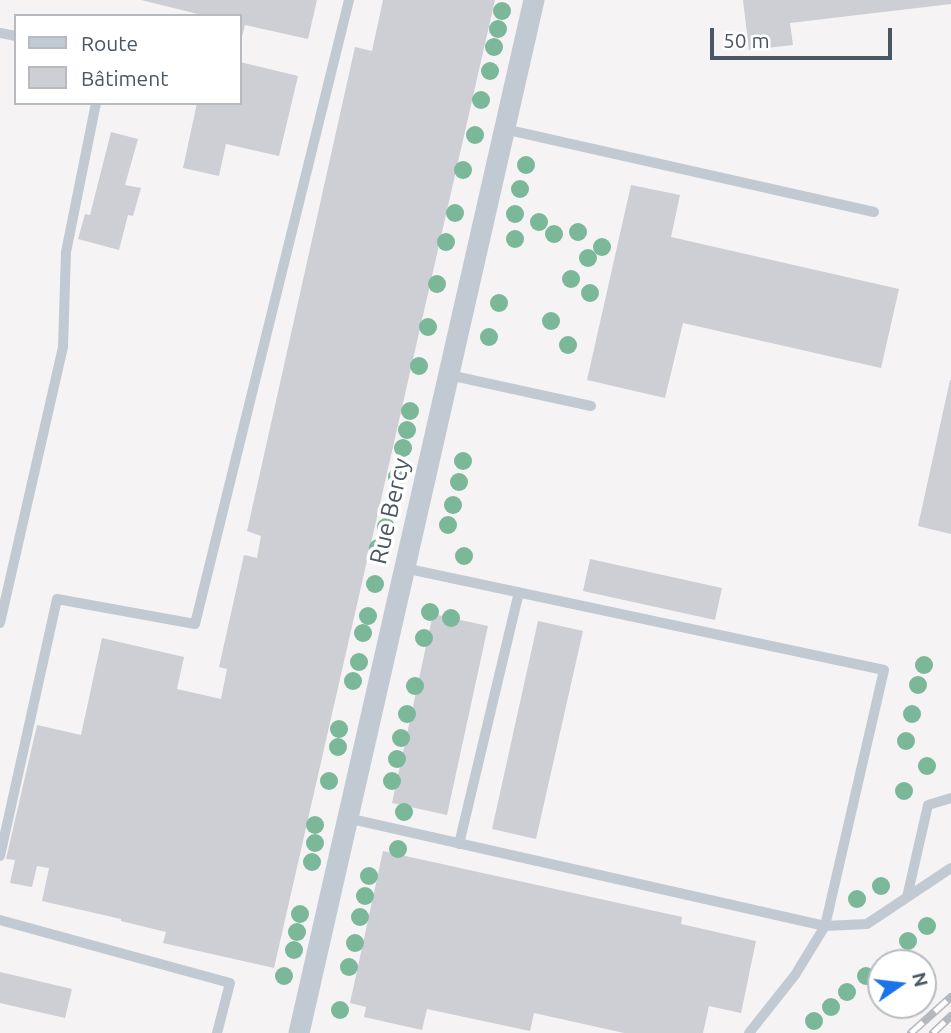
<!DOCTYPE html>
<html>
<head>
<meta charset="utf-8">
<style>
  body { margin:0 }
  #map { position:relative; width:951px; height:1033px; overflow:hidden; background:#f5f3f3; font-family:Ubuntu,sans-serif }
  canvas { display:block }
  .legend { position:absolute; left:14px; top:14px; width:228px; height:91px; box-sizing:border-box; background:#fff; border:2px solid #b7bbc0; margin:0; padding:9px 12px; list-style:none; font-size:21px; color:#4a5661 }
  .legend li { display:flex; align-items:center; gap:14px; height:35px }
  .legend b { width:35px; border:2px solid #b7bbc0 }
  .north { position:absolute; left:867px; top:949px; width:70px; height:70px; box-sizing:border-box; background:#fff; border:2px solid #b7bbc0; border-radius:50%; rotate:76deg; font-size:19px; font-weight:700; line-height:28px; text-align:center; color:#4a5661 }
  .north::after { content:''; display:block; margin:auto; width:24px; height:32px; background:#1a73e8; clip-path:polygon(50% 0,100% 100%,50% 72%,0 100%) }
  .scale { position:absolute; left:710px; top:28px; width:182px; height:32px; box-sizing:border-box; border:4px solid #4a5661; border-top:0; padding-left:9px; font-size:21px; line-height:24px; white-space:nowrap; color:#4a5661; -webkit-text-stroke:5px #fff; paint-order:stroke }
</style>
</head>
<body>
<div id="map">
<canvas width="951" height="1033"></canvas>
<ul class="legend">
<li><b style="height:9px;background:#c1cad2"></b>Route</li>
<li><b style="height:19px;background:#cdcfd5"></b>Bâtiment</li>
</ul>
<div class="north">N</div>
<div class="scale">50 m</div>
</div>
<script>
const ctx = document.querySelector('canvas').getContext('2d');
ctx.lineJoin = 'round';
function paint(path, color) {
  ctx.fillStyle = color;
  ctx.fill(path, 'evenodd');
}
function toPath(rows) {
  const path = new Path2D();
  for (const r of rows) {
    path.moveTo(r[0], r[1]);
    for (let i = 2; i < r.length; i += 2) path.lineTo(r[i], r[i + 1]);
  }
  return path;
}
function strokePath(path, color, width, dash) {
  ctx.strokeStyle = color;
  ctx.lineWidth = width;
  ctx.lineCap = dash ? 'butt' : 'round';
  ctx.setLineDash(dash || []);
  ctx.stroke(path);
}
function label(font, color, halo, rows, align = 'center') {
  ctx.font = font + ' Ubuntu,sans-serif';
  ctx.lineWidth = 7;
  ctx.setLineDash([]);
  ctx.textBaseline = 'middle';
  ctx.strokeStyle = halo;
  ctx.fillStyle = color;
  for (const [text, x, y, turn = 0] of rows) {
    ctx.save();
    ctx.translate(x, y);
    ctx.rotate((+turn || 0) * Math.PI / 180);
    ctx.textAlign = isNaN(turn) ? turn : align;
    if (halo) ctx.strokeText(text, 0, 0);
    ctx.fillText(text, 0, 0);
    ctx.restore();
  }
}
const building = toPath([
  [141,0,317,0,308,39,245,25,241,41,240,16,206,16],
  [383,0,495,0,274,968,163,943,166,932,121,921,121,919,42,901,49,868,37,866,32,887,10,883,15,860,6,859,37,725,81,735,102,638,184,657,177,689,221,699,227,669,219,667,244,555,257,558,261,536,247,531,355,47,372,51],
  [743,0,951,0,951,4,790,23,793,45,749,50],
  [240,62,298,76,279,156,226,144,219,176,183,168,197,103,240,103],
  [111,132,138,139,125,185,141,188,133,216,128,215,119,250,78,239,85,214,90,215],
  [631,185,680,195,671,237,899,289,881,368,683,323,665,398,587,380],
  [950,380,951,380,951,534,918,526],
  [590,559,722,588,715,620,583,591],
  [433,614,488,626,447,815,392,803],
  [538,621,583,631,536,839,492,829],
  [383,851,682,917,681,924,756,941,741,1013,709,1006,703,1033,624,1033,534,1013,530,1031,427,1009,422,1030,364,1017,366,1007,350,1003],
  [0,972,72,989,65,1018,0,1003]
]);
const service = toPath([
  [0,33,16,36],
  [504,129,874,212],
  [449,375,591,406],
  [404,568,884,670,825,926,795,975,749,1033],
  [0,623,63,347,66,252,96,103],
  [347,818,825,926,867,924,951,868],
  [459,844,519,592],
  [0,856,57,599,195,624,349,0],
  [907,897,928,805,951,798],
  [0,920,230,983,217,1033]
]);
const minor = toPath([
  [299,1033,534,0]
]);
const rail = toPath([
  [911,1033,951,997],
  [933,1033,951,1016]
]);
const trees = [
  [502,11],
  [498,29],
  [494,47],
  [490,71],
  [481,100],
  [475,135],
  [526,165],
  [463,170],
  [520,189],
  [455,213],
  [515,214],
  [539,222],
  [578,232],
  [554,234],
  [515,239],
  [446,242],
  [602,247],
  [588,258],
  [571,279],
  [437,284],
  [590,293],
  [499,303],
  [551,321],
  [428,327],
  [489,337],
  [568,345],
  [419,366],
  [410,411],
  [407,430],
  [403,448],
  [463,461],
  [397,477],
  [459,482],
  [453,505],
  [387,509],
  [448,525],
  [386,527],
  [378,548],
  [464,556],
  [375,584],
  [430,612],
  [368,616],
  [451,618],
  [363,633],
  [424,638],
  [359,662],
  [924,665],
  [353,681],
  [918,685],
  [415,686],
  [407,714],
  [912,714],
  [339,729],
  [401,738],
  [906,741],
  [338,747],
  [397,759],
  [927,766],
  [329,781],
  [392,781],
  [904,791],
  [404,812],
  [315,825],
  [315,843],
  [398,849],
  [312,862],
  [369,876],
  [881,886],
  [365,896],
  [857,899],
  [300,914],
  [360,917],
  [927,926],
  [297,932],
  [908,941],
  [355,943],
  [294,950],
  [349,967],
  [284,976],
  [866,976],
  [847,992],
  [831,1007],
  [340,1010],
  [814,1021]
];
const streetNames = [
  ["Rue Bercy",390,511,-77]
];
paint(building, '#cdcfd5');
strokePath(service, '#c1cad2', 10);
strokePath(minor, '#c1cad2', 21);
strokePath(rail, '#b5b8bd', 8);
strokePath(rail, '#fff', 5, [16]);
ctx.fillStyle = '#7bb799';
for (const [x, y] of trees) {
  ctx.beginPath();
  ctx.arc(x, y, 9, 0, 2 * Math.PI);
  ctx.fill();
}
label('24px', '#4a5661', '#fff', streetNames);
</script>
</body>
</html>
